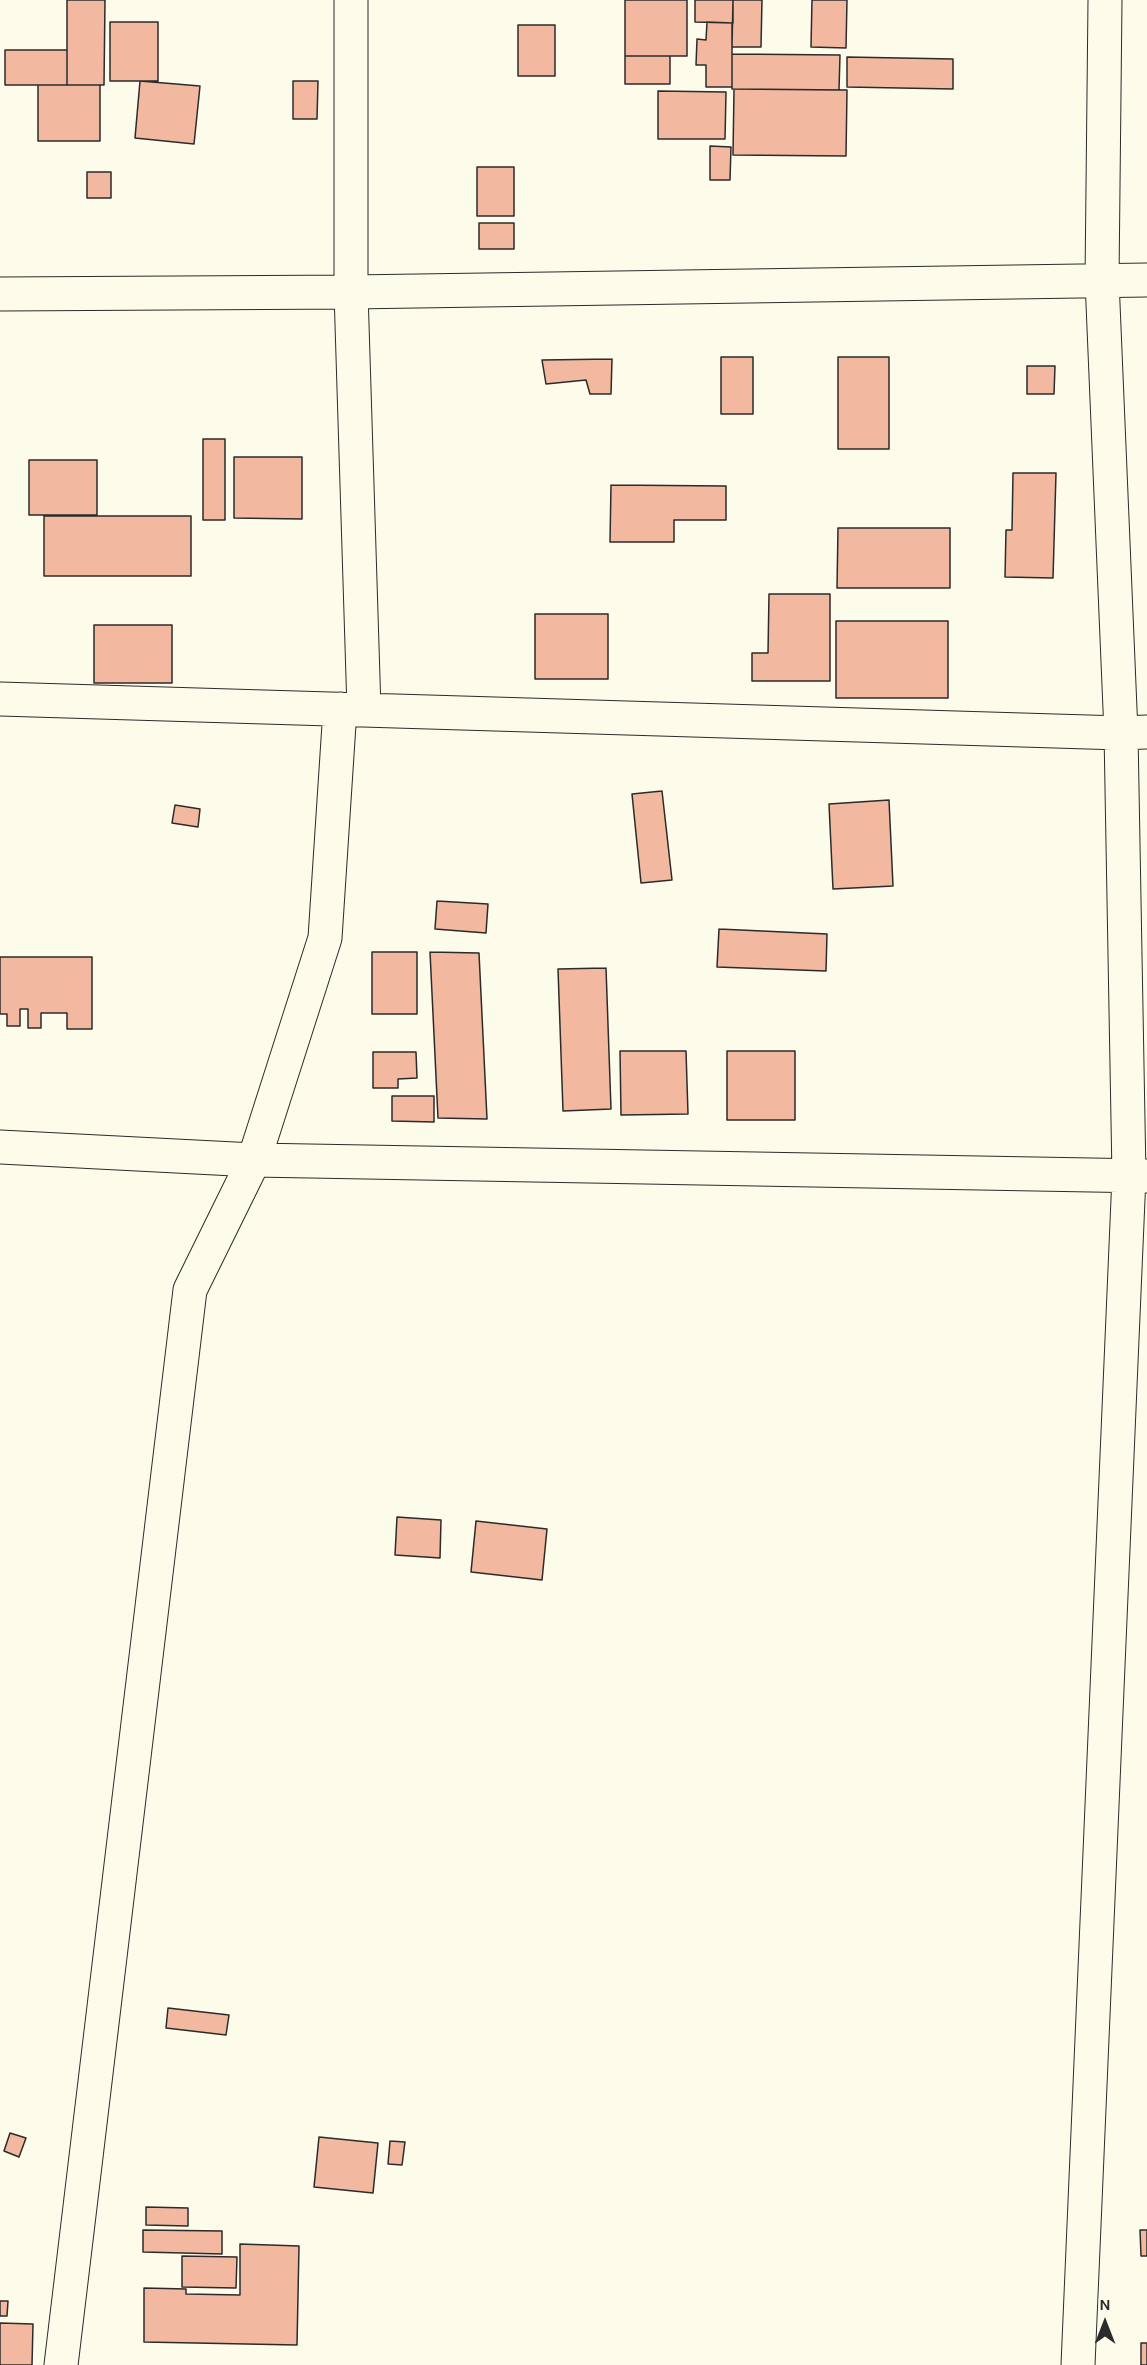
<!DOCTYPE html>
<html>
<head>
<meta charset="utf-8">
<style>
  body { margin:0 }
  #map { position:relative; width:1147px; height:2365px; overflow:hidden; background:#fdfbea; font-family:Karla,sans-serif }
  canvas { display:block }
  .north { position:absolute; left:1075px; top:2293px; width:60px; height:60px; -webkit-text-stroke:4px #fdfbea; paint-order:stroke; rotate:0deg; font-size:16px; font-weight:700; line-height:24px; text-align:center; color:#2b2b2b }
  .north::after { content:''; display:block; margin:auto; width:21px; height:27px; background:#2b2b2b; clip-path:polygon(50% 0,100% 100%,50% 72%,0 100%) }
</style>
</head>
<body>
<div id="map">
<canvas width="1147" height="2365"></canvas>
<div class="north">N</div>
</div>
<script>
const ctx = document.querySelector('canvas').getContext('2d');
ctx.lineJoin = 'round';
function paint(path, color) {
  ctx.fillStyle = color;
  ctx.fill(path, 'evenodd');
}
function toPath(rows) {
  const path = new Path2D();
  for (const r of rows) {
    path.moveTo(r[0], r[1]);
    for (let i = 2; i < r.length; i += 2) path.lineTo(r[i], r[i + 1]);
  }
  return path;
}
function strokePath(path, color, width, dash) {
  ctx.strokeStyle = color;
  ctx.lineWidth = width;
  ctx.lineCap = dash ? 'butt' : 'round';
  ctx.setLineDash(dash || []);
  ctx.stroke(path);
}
const building = toPath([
  [67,0,105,0,104,85,67,85,67,0],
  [625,0,687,0,687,56,625,56,625,0],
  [695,0,733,0,733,23,695,22,695,0],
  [733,0,762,0,761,47,732,47,733,0],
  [812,0,847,0,846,48,811,47,812,0],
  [110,22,158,22,158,81,110,81,110,22],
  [707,22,732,23,732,87,706,87,706,65,696,65,697,39,706,40,707,22],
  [518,25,555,25,555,76,518,76,518,25],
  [5,50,67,50,67,85,5,85,5,50],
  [732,54,840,55,839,90,732,89,732,54],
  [625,56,670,56,670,84,625,84,625,56],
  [847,57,953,59,953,89,847,87,847,57],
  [140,81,200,86,194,144,135,138,140,81],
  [293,81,318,81,317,119,293,119,293,81],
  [38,85,100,85,100,141,38,141,38,85],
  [734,89,847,90,846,156,733,155,734,89],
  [658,91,726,92,725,139,658,139,658,91],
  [710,146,731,147,730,180,710,180,710,146],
  [477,167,514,167,514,216,477,216,477,167],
  [87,172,111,172,111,198,87,198,87,172],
  [479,223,514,223,514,249,479,249,479,223],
  [721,357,753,357,753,414,721,414,721,357],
  [838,357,889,357,889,449,838,449,838,357],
  [612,359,611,394,590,394,586,380,546,384,542,360,612,359],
  [1027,366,1055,366,1054,394,1027,394,1027,366],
  [203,439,225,439,225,520,203,520,203,439],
  [234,457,302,457,302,519,234,518,234,457],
  [29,460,97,460,97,515,29,515,29,460],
  [1013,473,1056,473,1053,578,1005,577,1006,530,1012,530,1013,473],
  [611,485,726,486,726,520,674,520,674,542,610,542,611,485],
  [44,516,191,516,191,576,44,576,44,516],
  [838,528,950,528,950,588,837,588,838,528],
  [769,594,830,594,830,681,752,681,752,653,768,653,769,594],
  [535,614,608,614,608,679,535,679,535,614],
  [836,621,948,621,948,698,836,698,836,621],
  [94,625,172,625,172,683,94,683,94,625],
  [662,791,672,880,641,883,632,794,662,791],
  [889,800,893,886,833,889,829,804,889,800],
  [175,805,200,809,198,827,172,823,175,805],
  [437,901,488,904,486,933,435,929,437,901],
  [719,929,827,934,826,971,717,967,719,929],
  [372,952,417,952,417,1014,372,1014,372,952],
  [430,952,479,953,487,1119,438,1118,430,952],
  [0,957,92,957,92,1029,67,1029,67,1013,41,1013,41,1028,28,1028,28,1009,20,1009,20,1026,7,1026,7,1014,0,1014,0,957],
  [606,968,611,1109,563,1111,558,969,606,968],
  [620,1051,686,1051,688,1114,621,1115,620,1051],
  [727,1051,795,1051,795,1120,727,1120,727,1051],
  [373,1052,416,1052,417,1078,398,1079,398,1088,373,1088,373,1052],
  [392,1096,434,1096,434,1122,392,1121,392,1096],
  [397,1517,441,1520,440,1558,395,1555,397,1517],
  [476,1521,547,1529,542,1580,471,1572,476,1521],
  [168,2008,229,2015,226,2035,166,2028,168,2008],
  [10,2133,26,2138,19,2157,4,2151,10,2133],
  [319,2137,378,2143,373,2193,314,2187,319,2137],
  [390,2141,405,2142,402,2165,388,2164,390,2141],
  [146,2207,188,2208,188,2226,146,2225,146,2207],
  [143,2230,222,2231,222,2254,143,2252,143,2230],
  [1140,2230,1147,2230,1147,2256,1141,2256,1140,2230],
  [240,2244,299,2246,297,2345,144,2342,144,2288,186,2289,186,2294,240,2295,240,2244],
  [182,2256,237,2257,236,2288,182,2287,182,2256],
  [0,2301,8,2301,7,2316,0,2316,0,2301],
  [0,2323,33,2324,32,2365,0,2365,0,2323],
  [1141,2343,1147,2343,1147,2365,1141,2365,1141,2343]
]);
const minor = toPath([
  [351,0,351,292,364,710],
  [0,294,351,292,1147,280],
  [0,699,1121,733,1147,732],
  [0,1147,254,1160,1147,1176],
  [61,2365,190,1290,254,1160,325,938,340,709],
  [1078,2365,1129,1176,1121,733,1102,280,1105,0]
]);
paint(building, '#f2b8a0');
strokePath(building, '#2b2b2b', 1.5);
strokePath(minor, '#2b2b2b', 35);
strokePath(minor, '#fdfbea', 33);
</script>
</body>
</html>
